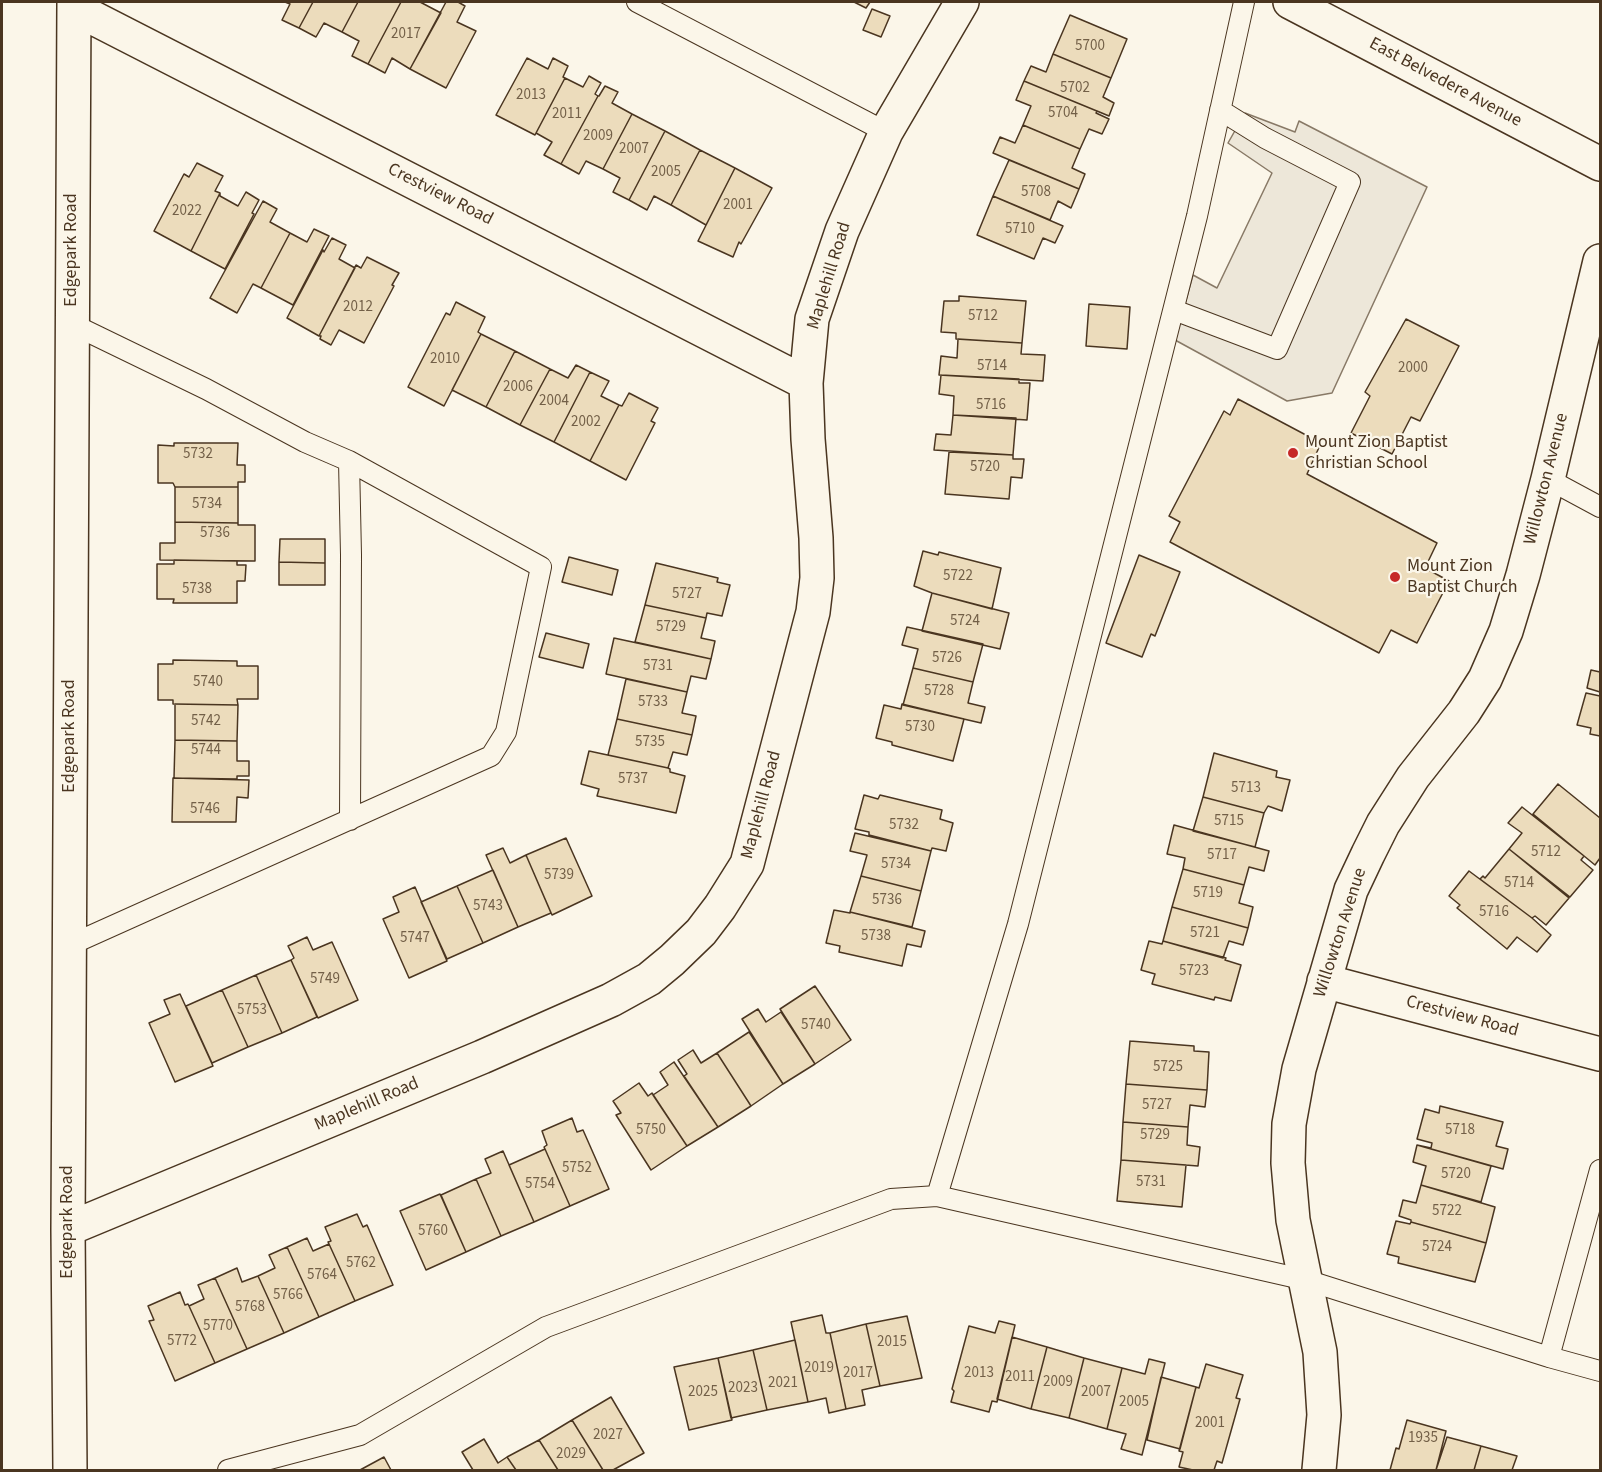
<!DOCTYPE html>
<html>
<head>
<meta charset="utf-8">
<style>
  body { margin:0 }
  #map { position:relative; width:1602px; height:1472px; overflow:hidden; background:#fbf6e9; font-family:"Source Sans 3",sans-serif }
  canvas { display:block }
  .frame { position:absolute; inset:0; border:3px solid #4a3520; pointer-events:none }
</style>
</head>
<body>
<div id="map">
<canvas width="1602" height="1472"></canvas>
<div class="frame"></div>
</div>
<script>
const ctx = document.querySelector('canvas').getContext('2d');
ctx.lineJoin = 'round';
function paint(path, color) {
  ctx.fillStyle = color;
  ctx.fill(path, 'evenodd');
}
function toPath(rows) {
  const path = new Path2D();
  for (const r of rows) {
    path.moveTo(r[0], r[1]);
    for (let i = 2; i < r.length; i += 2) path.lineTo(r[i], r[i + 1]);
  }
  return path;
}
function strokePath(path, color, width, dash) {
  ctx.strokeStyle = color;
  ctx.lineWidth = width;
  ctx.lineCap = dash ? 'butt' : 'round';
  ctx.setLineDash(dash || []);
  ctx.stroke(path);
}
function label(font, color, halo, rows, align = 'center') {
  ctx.font = font + ' "Source Sans 3",sans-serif';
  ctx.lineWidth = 4.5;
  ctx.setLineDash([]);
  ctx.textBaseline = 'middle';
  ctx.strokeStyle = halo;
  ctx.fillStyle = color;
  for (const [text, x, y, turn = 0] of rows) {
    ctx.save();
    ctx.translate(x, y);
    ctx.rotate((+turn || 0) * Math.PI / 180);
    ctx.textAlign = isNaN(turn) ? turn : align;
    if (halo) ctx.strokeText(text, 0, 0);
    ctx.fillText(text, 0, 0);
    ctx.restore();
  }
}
const parking = toPath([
  [1245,113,1295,132,1299,121,1427,187,1332,393,1287,401,1175,340,1193,275,1217,288,1272,173,1228,143,1245,113]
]);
const building = toPath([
  [285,2,313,2,299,28,282,20,290,4,285,2],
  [313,2,358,2,342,32,324,23,316,37,299,28,313,2],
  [358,2,401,2,368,64,352,56,359,41,342,32,358,2],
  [401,2,420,2,441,13,410,69,392,58,385,73,368,64,401,2],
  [446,2,458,2,465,6,457,22,476,31,446,88,410,69,446,2],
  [854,2,870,2,866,8,854,2],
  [872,9,890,16,881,37,863,30,872,9],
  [1070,15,1127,39,1111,78,1053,54,1070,15],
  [1053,54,1111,78,1103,97,1114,103,1109,116,1024,81,1031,66,1046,72,1053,54],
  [527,58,548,69,553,58,568,66,563,77,565,78,535,135,496,115,527,58],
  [589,76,601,83,595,94,598,96,561,164,544,155,552,142,536,133,565,78,583,87,589,76],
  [1024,81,1109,116,1097,111,1096,113,1109,119,1102,134,1089,129,1080,149,1023,125,1031,106,1016,100,1024,81],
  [605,86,618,92,612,103,632,114,603,169,586,161,579,174,561,164,598,96,599,96,605,86],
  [632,114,665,131,629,200,613,192,620,178,603,169,632,114],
  [1023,125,1080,149,1072,168,1085,174,1079,189,993,153,1000,137,1015,143,1023,125],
  [665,131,700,150,671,205,654,196,647,210,629,200,665,131],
  [700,150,735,168,706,225,671,205,700,150],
  [1009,160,1079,189,1071,208,1058,201,1050,220,993,196,1009,160],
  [197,163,223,176,215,191,220,193,191,251,154,231,184,174,189,177,197,163],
  [735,168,772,188,741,244,739,242,733,257,698,241,735,168],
  [246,192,259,200,252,213,254,214,225,269,191,251,220,193,220,196,238,206,246,192],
  [993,196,1063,226,1055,243,1043,238,1034,259,977,235,993,196],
  [263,201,277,209,270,222,290,233,261,288,253,284,237,313,210,298,263,201],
  [314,229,329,236,293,305,261,288,290,233,307,242,314,229],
  [332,238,346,245,339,259,355,268,319,336,287,318,323,250,324,252,332,238],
  [367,257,399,273,392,285,394,286,364,343,339,330,331,345,320,339,321,336,319,336,356,265,361,268,367,257],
  [959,296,1026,301,1022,343,956,339,956,333,941,332,944,301,959,301,959,296],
  [456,302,485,317,478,332,481,334,444,406,408,387,446,313,450,315,456,302],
  [1089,304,1130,307,1127,349,1086,346,1089,304],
  [1406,319,1459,346,1420,421,1411,417,1392,454,1351,433,1370,396,1365,392,1406,319],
  [481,334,515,351,486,407,452,390,481,334],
  [958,339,1022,343,1021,354,1045,355,1043,381,939,375,941,356,957,358,958,339],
  [515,351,550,369,520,425,486,407,515,351],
  [576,365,590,372,554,442,520,425,550,369,568,378,576,365],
  [590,372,609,381,601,396,619,405,590,461,554,442,590,372],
  [941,375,1019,379,1019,383,1030,383,1027,420,953,415,954,396,939,394,941,375],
  [629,393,658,408,651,421,655,423,626,480,590,461,619,405,622,406,629,393],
  [1238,399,1321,443,1307,474,1437,543,1425,568,1449,581,1417,643,1391,630,1379,653,1170,542,1180,522,1169,516,1224,411,1230,415,1238,399],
  [953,415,1016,418,1013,455,934,450,936,434,951,435,953,415],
  [174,443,238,443,237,465,245,465,245,482,238,482,238,487,175,487,173,483,158,483,158,445,174,446,174,443],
  [949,452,1013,455,1013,459,1024,459,1022,478,1011,477,1009,499,945,494,949,452],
  [175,487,238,487,238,523,175,522,175,487],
  [175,522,238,523,238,525,255,525,255,561,160,560,160,543,175,543,175,522],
  [280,539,325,539,325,563,279,562,280,539],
  [923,551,938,555,939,552,1001,568,992,609,932,593,914,586,923,551],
  [1139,555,1180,572,1155,636,1151,634,1142,657,1106,643,1139,555],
  [569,557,618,570,612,595,562,582,569,557],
  [174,560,237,561,237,565,246,565,245,581,237,581,237,603,173,603,174,599,157,599,157,564,174,564,174,560],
  [279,562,325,563,325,585,279,585,279,562],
  [656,563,718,578,717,582,730,585,722,616,707,613,706,618,645,605,656,563],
  [932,593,1009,613,1000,649,922,631,932,593],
  [645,605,706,618,701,638,715,641,711,659,635,642,645,605],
  [907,627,983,644,973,682,913,668,918,649,902,645,907,627],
  [546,633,589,644,583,668,539,657,546,633],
  [614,638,711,659,706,679,691,676,687,692,606,674,614,638],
  [173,660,237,661,237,666,258,666,258,699,237,699,238,705,173,704,173,700,158,700,158,664,173,664,173,660],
  [913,668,973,682,968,703,985,707,981,723,903,705,913,668],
  [1591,670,1600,672,1600,692,1587,688,1591,670],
  [626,679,687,692,682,713,696,716,692,735,617,719,626,679],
  [1600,692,1600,736,1590,734,1591,728,1577,725,1586,693,1600,696,1600,692],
  [175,704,238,705,237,741,175,740,175,704],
  [902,704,964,719,953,761,892,745,892,742,876,738,884,705,901,709,902,704],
  [617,719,692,735,687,755,673,752,668,768,608,755,617,719],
  [175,740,237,741,237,761,249,761,249,776,237,776,237,779,174,778,175,740],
  [589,751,668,768,670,769,670,772,685,776,676,813,597,796,599,789,581,784,589,751],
  [1214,753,1277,771,1276,777,1290,780,1282,811,1268,806,1264,813,1203,797,1214,753],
  [173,778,249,780,248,798,237,797,236,822,172,822,173,778],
  [1558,784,1600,818,1600,858,1595,865,1533,814,1558,784],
  [864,795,878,799,880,795,942,810,940,819,953,823,946,851,932,848,931,851,869,835,869,832,855,829,864,795],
  [1203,797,1264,813,1255,847,1193,831,1203,797],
  [1522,807,1584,856,1581,860,1593,870,1570,897,1509,849,1522,833,1508,823,1522,807],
  [1174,825,1269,851,1264,871,1249,867,1244,885,1183,869,1185,858,1167,854,1174,825],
  [855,833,931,851,921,891,861,876,867,855,850,851,855,833],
  [566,838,592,896,552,915,526,855,566,838],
  [503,848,510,863,526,855,551,913,518,927,486,855,503,848],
  [1509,849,1569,898,1546,925,1535,916,1532,918,1480,879,1483,876,1485,878,1509,849],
  [1183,869,1244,885,1239,903,1253,907,1248,928,1172,907,1183,869],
  [493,870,518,927,483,943,457,886,493,870],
  [1469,871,1532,918,1551,935,1537,952,1517,937,1507,949,1457,908,1460,905,1449,896,1469,871],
  [861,876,921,891,912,927,850,912,861,876],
  [457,886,483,943,447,959,421,902,457,886],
  [415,887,447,961,409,978,383,919,399,912,393,897,415,887],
  [1172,907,1248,928,1243,945,1229,941,1223,958,1163,941,1172,907],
  [834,910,850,913,850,912,925,931,921,947,907,944,902,966,839,952,840,946,826,943,834,910],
  [307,937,313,950,332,942,358,1000,318,1018,291,960,294,958,288,946,307,937],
  [1149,941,1162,944,1163,941,1226,958,1225,960,1241,965,1231,1001,1215,997,1214,1000,1152,984,1155,974,1141,970,1149,941],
  [291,960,317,1017,282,1033,256,975,291,960],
  [256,975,282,1033,248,1047,222,990,256,975],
  [815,986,851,1040,815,1064,780,1009,815,986],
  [222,990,248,1047,212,1063,186,1006,222,990],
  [180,994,213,1066,175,1082,149,1023,170,1014,164,1000,180,994],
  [758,1009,766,1022,781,1012,815,1064,783,1084,742,1019,758,1009],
  [749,1032,783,1084,751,1106,717,1053,749,1032],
  [1130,1041,1194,1046,1194,1051,1209,1052,1207,1090,1126,1084,1130,1041],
  [693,1050,701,1063,717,1053,751,1106,718,1127,684,1076,687,1074,678,1060,693,1050],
  [674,1062,718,1127,687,1146,653,1095,668,1085,660,1072,674,1062],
  [639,1083,648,1096,652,1093,687,1146,651,1170,616,1115,621,1113,613,1101,639,1083],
  [1126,1084,1207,1090,1205,1107,1190,1105,1188,1127,1123,1122,1126,1084],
  [1440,1106,1503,1122,1496,1146,1508,1149,1503,1169,1417,1145,1431,1148,1432,1143,1417,1139,1425,1109,1439,1113,1440,1106],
  [572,1118,577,1132,583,1130,609,1189,570,1206,545,1149,544,1147,547,1145,542,1131,572,1118],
  [1123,1122,1188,1127,1187,1145,1200,1147,1198,1166,1121,1160,1123,1122],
  [1417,1145,1491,1166,1481,1202,1421,1185,1426,1166,1413,1162,1417,1145],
  [545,1149,570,1206,534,1222,509,1165,545,1149],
  [503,1151,534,1222,501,1236,476,1179,491,1173,485,1159,503,1151],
  [1121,1160,1186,1165,1182,1207,1117,1201,1121,1160],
  [476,1179,501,1236,466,1252,441,1195,476,1179],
  [1421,1185,1495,1207,1486,1243,1411,1222,1411,1220,1399,1216,1403,1200,1416,1203,1421,1185],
  [440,1194,466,1252,426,1270,400,1211,440,1194],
  [357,1214,363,1227,367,1225,393,1285,355,1301,329,1244,328,1242,331,1241,325,1227,357,1214],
  [1396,1221,1410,1224,1411,1222,1486,1243,1475,1282,1398,1263,1399,1257,1387,1254,1396,1221],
  [307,1238,313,1251,329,1244,355,1301,319,1317,287,1247,307,1238],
  [287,1247,319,1317,284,1333,258,1276,275,1268,269,1255,287,1247],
  [237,1268,242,1282,258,1276,284,1333,247,1349,215,1278,237,1268],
  [215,1278,247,1349,215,1363,189,1306,204,1299,198,1285,215,1278],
  [180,1292,185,1305,188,1304,189,1306,215,1363,175,1381,149,1321,154,1320,148,1306,180,1292],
  [822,1315,826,1333,830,1333,846,1409,829,1413,826,1398,808,1402,791,1322,822,1315],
  [907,1316,922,1378,880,1386,866,1324,907,1316],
  [999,1321,1015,1325,997,1402,992,1401,989,1412,951,1402,954,1391,952,1389,969,1326,995,1333,999,1321],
  [866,1324,880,1386,862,1390,865,1405,846,1409,830,1333,866,1324],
  [1012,1337,1047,1347,1031,1409,997,1399,1012,1337],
  [795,1340,808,1402,767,1410,753,1350,795,1340],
  [1047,1347,1084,1358,1069,1418,1031,1409,1047,1347],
  [753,1350,767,1410,731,1418,718,1358,753,1350],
  [718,1358,732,1420,689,1430,674,1367,718,1358],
  [1084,1358,1122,1368,1107,1429,1069,1418,1084,1358],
  [1149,1359,1165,1363,1142,1455,1121,1449,1126,1434,1107,1429,1122,1368,1145,1374,1149,1359],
  [1206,1364,1243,1375,1236,1398,1240,1399,1222,1463,1217,1461,1214,1470,1193,1470,1179,1467,1183,1452,1179,1451,1196,1387,1199,1388,1206,1364],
  [1161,1377,1196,1387,1180,1449,1147,1440,1161,1377],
  [611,1397,644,1453,613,1470,603,1470,572,1420,611,1397],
  [572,1420,603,1470,558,1470,539,1440,572,1420],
  [1407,1420,1446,1431,1436,1470,1390,1470,1396,1448,1399,1449,1407,1420],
  [1447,1437,1481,1446,1474,1470,1436,1470,1447,1437],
  [484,1439,498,1463,507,1457,516,1470,473,1470,462,1452,484,1439],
  [539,1440,558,1470,516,1470,507,1457,539,1440],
  [1481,1446,1517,1456,1512,1470,1474,1470,1481,1446],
  [384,1457,391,1470,360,1470,384,1457]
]);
const service = toPath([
  [637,2,886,132],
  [1174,310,1277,349,1350,182,1265,138,1220,110],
  [72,324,206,389,305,442,349,461,351,555,350,820],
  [1548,479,1600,507],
  [70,945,491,756,506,732,541,567,349,461],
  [1600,1170,1549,1357,1600,1371],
  [937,1196,1018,924,1197,216,1244,2],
  [228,1470,360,1435,546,1327,891,1199,937,1196,1306,1280,1549,1357]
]);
const minor = toPath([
  [74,8,806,383],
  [1324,981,1600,1054],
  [68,1229,482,1057,611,1000,649,979,672,960,701,932,720,907,747,864,813,612,817,578,816,538,808,439,806,383,812,319,842,231,886,132,962,2],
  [70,1470,68,1229,74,2],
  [1319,1470,1324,1415,1320,1352,1293,1220,1288,1163,1289,1124,1299,1069,1351,890,1368,854,1383,824,1413,777,1464,712,1485,679,1506,631,1523,575,1548,479,1600,261]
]);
const secondary = toPath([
  [1290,2,1600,164]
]);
const markers = [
  [1293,453,6,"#c62828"],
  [1395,577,6,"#c62828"]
];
const numberNames = [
  ["2017",406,35],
  ["5700",1090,47],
  ["5702",1075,89],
  ["2013",531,96],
  ["5704",1063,114],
  ["2011",567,115],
  ["2009",598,137],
  ["2007",634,150],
  ["2005",666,173],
  ["5708",1036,193],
  ["2001",738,206],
  ["2022",187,212],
  ["5710",1020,230],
  ["2012",358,308],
  ["5712",983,317],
  ["2010",445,360],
  ["5714",992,367],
  ["2000",1413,369],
  ["2006",518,388],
  ["2004",554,402],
  ["5716",991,406],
  ["2002",586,423],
  ["5732",198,455],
  ["5720",985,468],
  ["5734",207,505],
  ["5736",215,534],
  ["5722",958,577],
  ["5738",197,590],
  ["5727",687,595],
  ["5724",965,622],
  ["5729",671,628],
  ["5726",947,659],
  ["5731",658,667],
  ["5740",208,683],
  ["5728",939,692],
  ["5733",653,703],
  ["5742",206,722],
  ["5730",920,728],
  ["5735",650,743],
  ["5744",206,751],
  ["5737",633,780],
  ["5713",1246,789],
  ["5746",205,810],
  ["5715",1229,822],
  ["5732",904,826],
  ["5712",1546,853],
  ["5717",1222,856],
  ["5734",896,865],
  ["5739",559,876],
  ["5714",1519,884],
  ["5719",1208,894],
  ["5736",887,901],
  ["5743",488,907],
  ["5716",1494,913],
  ["5721",1205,934],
  ["5738",876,937],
  ["5747",415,939],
  ["5723",1194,972],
  ["5749",325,980],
  ["5753",252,1011],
  ["5740",816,1026],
  ["5725",1168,1068],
  ["5727",1157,1106],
  ["5750",651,1131],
  ["5718",1460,1131],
  ["5729",1155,1136],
  ["5752",577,1169],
  ["5720",1456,1175],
  ["5731",1151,1183],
  ["5754",540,1185],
  ["5722",1447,1212],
  ["5760",433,1232],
  ["5724",1437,1248],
  ["5762",361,1264],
  ["5764",322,1276],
  ["5766",288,1296],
  ["5768",250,1308],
  ["5770",218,1327],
  ["5772",182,1342],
  ["2015",892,1343],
  ["2019",819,1369],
  ["2017",858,1374],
  ["2013",979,1374],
  ["2011",1020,1378],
  ["2009",1058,1383],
  ["2021",783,1384],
  ["2023",743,1389],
  ["2025",703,1393],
  ["2007",1096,1393],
  ["2005",1134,1403],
  ["2001",1210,1424],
  ["2027",608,1436],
  ["1935",1423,1439],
  ["2029",571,1455]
];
const streetNames = [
  ["East Belvedere Avenue",1445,83,28],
  ["Crestview Road",440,195,27],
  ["Edgepark Road",72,250,-90],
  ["Maplehill Road",830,276,-73],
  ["Willowton Avenue",1547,479,-76],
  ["Edgepark Road",70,736,-90],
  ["Maplehill Road",762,805,-75],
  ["Willowton Avenue",1341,933,-72],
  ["Crestview Road",1462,1017,15],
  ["Maplehill Road",367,1105,-23],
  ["Edgepark Road",68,1222,-90]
];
const poiNames = [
  ["Mount Zion Baptist",1305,443],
  ["Christian School",1305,464],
  ["Mount Zion",1407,567],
  ["Baptist Church",1407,588]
];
paint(parking, '#ede7d9');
strokePath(parking, '#887966', 1.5);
paint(building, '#ecdcbc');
strokePath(building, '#4a3520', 1.5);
strokePath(service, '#4a3520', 22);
strokePath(minor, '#4a3520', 36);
strokePath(secondary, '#4a3520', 36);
strokePath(service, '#fbf6e9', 20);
strokePath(minor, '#fbf6e9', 33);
strokePath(secondary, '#fbf6e9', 33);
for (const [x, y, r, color] of markers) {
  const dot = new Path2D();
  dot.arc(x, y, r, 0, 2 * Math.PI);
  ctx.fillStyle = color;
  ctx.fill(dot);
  strokePath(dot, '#fbf6e9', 2);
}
label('15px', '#725f47', null, numberNames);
label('18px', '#4a3520', '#fbf6e9', streetNames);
label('18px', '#4a3520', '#fbf6e9', poiNames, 'left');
</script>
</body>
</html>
